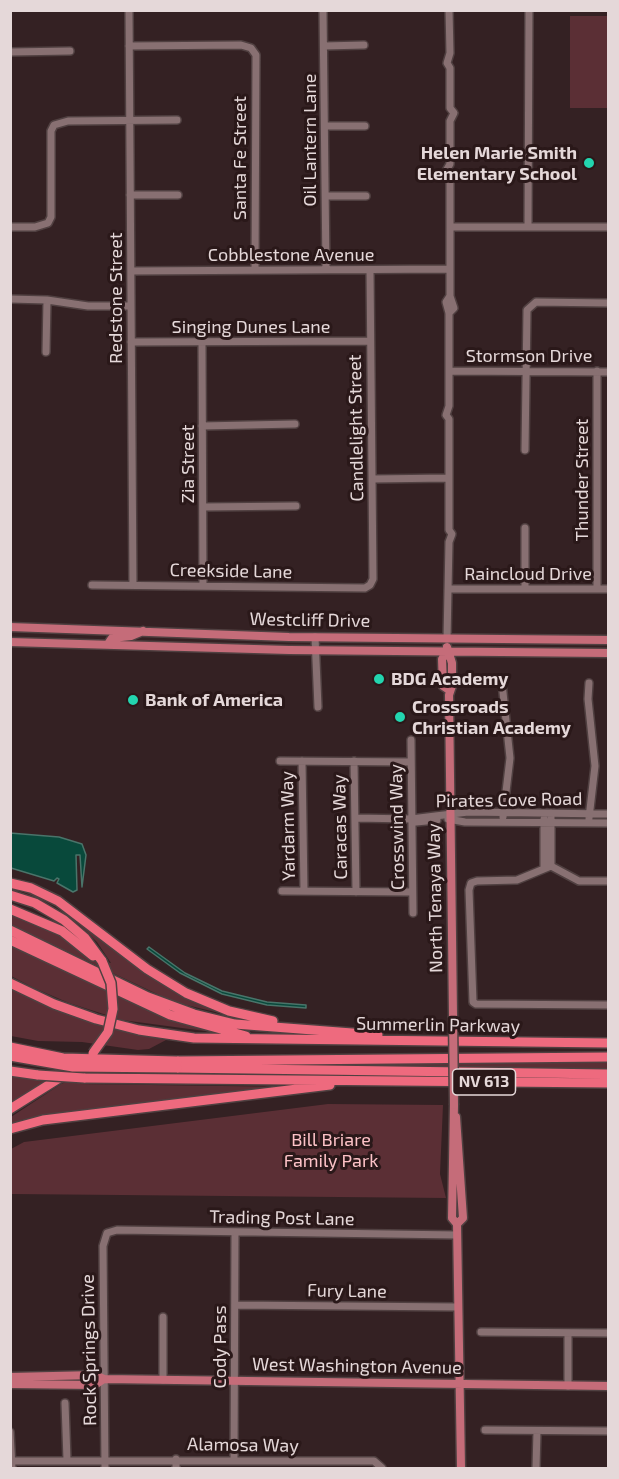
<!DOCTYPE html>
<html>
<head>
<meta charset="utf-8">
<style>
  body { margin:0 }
  #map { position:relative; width:619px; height:1479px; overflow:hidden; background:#342123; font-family:"Exo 2",sans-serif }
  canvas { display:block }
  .frame { position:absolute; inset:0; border:12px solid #e5d8d9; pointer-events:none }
</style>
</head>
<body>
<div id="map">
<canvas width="619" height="1479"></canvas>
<div class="frame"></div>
</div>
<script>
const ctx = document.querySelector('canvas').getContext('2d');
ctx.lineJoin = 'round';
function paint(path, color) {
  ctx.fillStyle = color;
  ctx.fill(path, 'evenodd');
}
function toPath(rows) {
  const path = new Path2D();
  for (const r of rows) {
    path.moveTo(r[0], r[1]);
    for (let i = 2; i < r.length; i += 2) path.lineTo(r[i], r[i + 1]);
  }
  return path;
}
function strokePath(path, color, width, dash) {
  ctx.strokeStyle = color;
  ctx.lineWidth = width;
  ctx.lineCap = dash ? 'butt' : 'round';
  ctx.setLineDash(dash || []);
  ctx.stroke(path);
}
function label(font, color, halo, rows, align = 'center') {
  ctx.font = font + ' "Exo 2",sans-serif';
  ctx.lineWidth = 6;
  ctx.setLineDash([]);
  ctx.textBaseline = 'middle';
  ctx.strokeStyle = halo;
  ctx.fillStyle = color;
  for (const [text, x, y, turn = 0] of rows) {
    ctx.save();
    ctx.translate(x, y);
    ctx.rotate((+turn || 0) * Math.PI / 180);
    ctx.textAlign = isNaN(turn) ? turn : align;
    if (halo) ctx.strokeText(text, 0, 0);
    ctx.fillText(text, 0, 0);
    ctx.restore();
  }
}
const green = toPath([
  [570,16,608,16,608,108,570,108],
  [11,887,23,889,54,901,187,998,236,1017,174,1002,11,925,11,912,55,931,88,957,111,963,97,942,72,918,51,903],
  [10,943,160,1015,212,1032,122,1020,69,1003,34,988,11,976],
  [10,989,77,1018,118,1030,166,1040,149,1049,138,1050,82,1042,38,1041,11,1036],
  [444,1060,608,1061,608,1069,294,1065],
  [11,1066,24,1069,57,1072,46,1083,11,1102],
  [86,1074,80,1084,294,1087,39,1117,21,1120,11,1125,11,1117,14,1115,61,1084],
  [328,1104,443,1105,440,1174,446,1198,11,1194,11,1149,24,1142]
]);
const water = toPath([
  [10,833,59,837,82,844,86,855,82,887,80,855,76,855,77,890,73,892,57,883,59,879,57,878,54,881,11,868,10,833],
  [149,947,185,973,222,991,267,1002,306,1005,306,1008,267,1005,222,994,180,973,147,949,149,947]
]);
const minor = toPath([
  [129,10,133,585],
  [323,10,326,270],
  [129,46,241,45,251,48,256,55,255,270],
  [324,46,364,45],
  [10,52,70,51],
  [325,126,365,126],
  [130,195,178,195],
  [326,196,366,196],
  [528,226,529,10],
  [10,227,35,227,48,223,51,217,51,131,54,125,68,121,177,120],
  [450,227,608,227],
  [132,271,450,269],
  [10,299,47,300,88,306,131,306],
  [449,313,454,308,450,296],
  [131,342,370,341],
  [202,342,203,586],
  [46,352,47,300],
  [449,371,608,372],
  [202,426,295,424],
  [525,450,527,310,536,302,608,303],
  [372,479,449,478],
  [203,507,296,506],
  [525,528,525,589],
  [92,585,365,588,370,585,373,579,370,270],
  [448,589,608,589],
  [597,589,597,371],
  [315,637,318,707],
  [447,639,449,542,452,534,449,530,449,419,446,415,449,406,449,313,446,302,450,296,450,175,446,171,450,164,450,121,454,113,450,108,450,68,447,63,450,53,449,10],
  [502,683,510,758,503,817],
  [589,683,588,699,595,766,589,818],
  [411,740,413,913],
  [280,761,411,762],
  [302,761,304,891],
  [354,761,356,892],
  [355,818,411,819,468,812,608,814],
  [411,819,416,822,437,820],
  [448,819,465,822,608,823],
  [551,866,551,813],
  [544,867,544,819],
  [608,881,579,881,551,866,517,880,477,881,471,883,469,890,473,1002,476,1004,608,1005],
  [282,891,412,892],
  [235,1305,458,1307],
  [163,1317,163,1380],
  [481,1332,608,1333],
  [568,1386,568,1333],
  [65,1403,67,1460],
  [485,1430,608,1431],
  [10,1432,12,1468],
  [176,1459,176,1468],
  [234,1460,235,1233],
  [10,1461,374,1461,382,1468],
  [105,1468,103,1246,107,1233,117,1230,457,1235],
  [536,1468,537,1431]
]);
const major = toPath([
  [10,627,289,637,608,640],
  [10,642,289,650,608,653],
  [108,644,112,638,131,636,143,631],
  [447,647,452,663,452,686,449,695,453,1016],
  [447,652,442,659,443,686,449,690],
  [454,1105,452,1218,457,1224,461,1468],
  [456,1117,463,1218,457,1224],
  [10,1377,95,1375,104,1379,608,1386],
  [10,1384,95,1385,104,1379]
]);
const highway = toPath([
  [10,883,31,888,58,901,147,969,186,993,229,1011,273,1021],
  [10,895,35,903,64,920,85,938,102,961],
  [10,909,62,931,93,956],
  [10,930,148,997,194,1014,235,1024,378,1035],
  [10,940,170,1015,246,1036],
  [10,983,54,1004,96,1019,139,1030,194,1038,608,1043],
  [177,1061,608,1057],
  [177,1068,608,1074],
  [10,1071,38,1075],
  [84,1078,608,1083],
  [10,1109,82,1064],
  [10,1129,43,1120,330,1085]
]);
const majorBridge = toPath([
  [453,1016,454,1105]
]);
const highwayBridge = toPath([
  [10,1047,63,1058,177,1061],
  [93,1053,108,1032,113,1009,111,983,102,961],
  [10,1056,73,1067,177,1068],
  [38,1075,84,1078]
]);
const markers = [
  [589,163,6,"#23d5af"],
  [379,679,6,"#23d5af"],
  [133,700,6,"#23d5af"],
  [400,717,6,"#23d5af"]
];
const shields = [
  [484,1082,63]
];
const shieldNames = [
  ["NV 613",484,1082]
];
const streetNames = [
  ["Oil Lantern Lane",310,140,-90],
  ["Santa Fe Street",240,158,-90],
  ["Cobblestone Avenue",291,255],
  ["Redstone Street",116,298,-90],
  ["Singing Dunes Lane",251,327],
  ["Stormson Drive",529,356],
  ["Candlelight Street",356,428,-91],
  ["Zia Street",188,464,-90],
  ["Thunder Street",582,480,-90],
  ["Creekside Lane",231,571,1],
  ["Raincloud Drive",528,574],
  ["Westcliff Drive",310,620,1],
  ["Pirates Cove Road",509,800,-1],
  ["Yardarm Way",288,826,-91],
  ["Caracas Way",340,827,-91],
  ["Crosswind Way",397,827,-91],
  ["North Tenaya Way",435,898,-91],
  ["Summerlin Parkway",438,1025,1],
  ["Trading Post Lane",282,1218,1],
  ["Fury Lane",347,1291,1],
  ["Cody Pass",220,1347,-90],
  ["Rock Springs Drive",89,1350,-91],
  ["West Washington Avenue",357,1366,1],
  ["Alamosa Way",243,1445,1]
];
const poiNames = [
  ["Helen Marie Smith",577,153,"right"],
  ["Elementary School",577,174,"right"],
  ["BDG Academy",391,679],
  ["Bank of America",145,700],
  ["Crossroads",412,707],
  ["Christian Academy",412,728]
];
const parkNames = [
  ["Bill Briare",331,1140],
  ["Family Park",331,1161]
];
paint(green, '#5b2f35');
paint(water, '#08493b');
strokePath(water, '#4a746a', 1.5);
strokePath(minor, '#504041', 10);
strokePath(major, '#504041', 11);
strokePath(highway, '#504041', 12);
strokePath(minor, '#887072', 7);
strokePath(major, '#c56c79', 8);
strokePath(highway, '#ee6a7e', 9);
strokePath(majorBridge, '#504041', 11, []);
strokePath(highwayBridge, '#504041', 12, []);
strokePath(majorBridge, '#c56c79', 8);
strokePath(highwayBridge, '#ee6a7e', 9);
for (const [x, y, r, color] of markers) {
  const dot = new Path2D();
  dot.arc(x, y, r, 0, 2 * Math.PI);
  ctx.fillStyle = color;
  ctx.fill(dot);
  strokePath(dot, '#2a1819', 2);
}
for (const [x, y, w] of shields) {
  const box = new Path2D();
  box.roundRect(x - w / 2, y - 13, w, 26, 4.5);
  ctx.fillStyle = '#2a1819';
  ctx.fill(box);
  strokePath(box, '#e5d8d9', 1.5);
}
label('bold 16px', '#e5d8d9', null, shieldNames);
label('18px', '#e5d8d9', '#2a1819', streetNames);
label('bold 18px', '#e5d8d9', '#2a1819', poiNames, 'left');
label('18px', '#fdc2c7', '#2a1819', parkNames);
</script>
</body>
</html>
